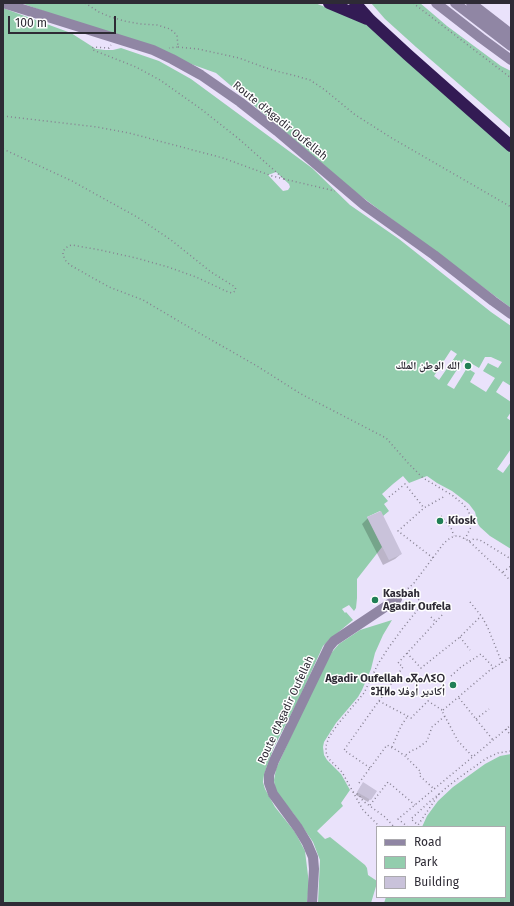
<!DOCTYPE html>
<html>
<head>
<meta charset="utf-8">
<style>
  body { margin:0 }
  #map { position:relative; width:514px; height:906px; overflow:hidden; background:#eae2fb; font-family:"Fira Sans",sans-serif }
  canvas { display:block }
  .frame { position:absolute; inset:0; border:4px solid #2e2b35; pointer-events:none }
  .legend { position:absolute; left:376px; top:826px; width:130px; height:72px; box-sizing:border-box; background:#fff; border:1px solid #abaaae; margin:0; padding:5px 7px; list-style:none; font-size:12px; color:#2e2b35 }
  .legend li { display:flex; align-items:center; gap:8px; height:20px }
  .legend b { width:20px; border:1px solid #abaaae }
  .scale { position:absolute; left:8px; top:16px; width:108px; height:18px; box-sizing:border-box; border:2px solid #2e2b35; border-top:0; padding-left:5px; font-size:12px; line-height:14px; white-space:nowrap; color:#2e2b35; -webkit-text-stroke:3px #fff; paint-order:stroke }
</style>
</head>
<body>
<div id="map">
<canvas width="514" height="906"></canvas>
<div class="frame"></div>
<ul class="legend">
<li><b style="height:5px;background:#9086a4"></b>Road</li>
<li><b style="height:11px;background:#93cdad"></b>Park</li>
<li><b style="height:11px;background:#c9c2da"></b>Building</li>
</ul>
<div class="scale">100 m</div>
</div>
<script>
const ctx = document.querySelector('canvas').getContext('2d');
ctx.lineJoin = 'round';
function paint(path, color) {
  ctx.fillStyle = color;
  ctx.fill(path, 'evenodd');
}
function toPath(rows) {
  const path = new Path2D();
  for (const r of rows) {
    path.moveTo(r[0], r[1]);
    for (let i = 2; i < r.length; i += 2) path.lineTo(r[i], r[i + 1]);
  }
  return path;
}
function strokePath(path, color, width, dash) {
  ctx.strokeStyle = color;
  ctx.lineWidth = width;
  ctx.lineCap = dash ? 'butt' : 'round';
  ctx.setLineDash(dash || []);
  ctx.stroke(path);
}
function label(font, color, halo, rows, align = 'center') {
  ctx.font = font + ' "Fira Sans","Noto Naskh Arabic","Noto Sans Tifinagh",sans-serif';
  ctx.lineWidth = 3;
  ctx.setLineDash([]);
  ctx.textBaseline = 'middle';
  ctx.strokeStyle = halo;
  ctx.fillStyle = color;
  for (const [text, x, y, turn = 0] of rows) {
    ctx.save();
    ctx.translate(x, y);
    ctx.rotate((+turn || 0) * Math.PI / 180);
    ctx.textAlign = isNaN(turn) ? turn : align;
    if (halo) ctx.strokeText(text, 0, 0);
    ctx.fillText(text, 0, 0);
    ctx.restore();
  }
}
const green = toPath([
  [21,3,315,3,370,25,511,151,511,308,354,191,216,73],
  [371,3,420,3,433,14,447,26,501,66,511,71,511,129,416,47,385,19],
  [3,8,71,33,96,49,97,49,105,50,113,50,121,48,159,61,191,79,312,168,350,205,399,239,491,312,511,326,511,386,503,381,496,392,511,402,511,412,507,418,511,421,511,449,497,469,503,473,511,462,511,549,490,536,480,527,478,524,475,512,469,504,452,491,437,483,427,476,409,483,403,476,393,484,382,494,388,501,384,504,389,511,383,516,380,511,367,517,382,547,357,579,357,598,356,608,354,611,349,605,342,609,345,613,346,612,353,620,329,640,323,646,298,701,274,747,267,766,264,775,263,782,265,789,275,807,295,832,305,851,309,884,307,903,3,903],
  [276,172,289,184,290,187,288,190,283,191,268,175],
  [451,350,457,354,439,380,434,376],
  [485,357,491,357,502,362,498,368,488,363,483,371,495,378,486,392,470,382,475,373,467,368,454,389,447,385,464,359,479,368],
  [392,620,383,635,375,653,371,669,362,690,358,697,336,723,324,742,323,747,324,755,327,760,341,774,350,790,341,803,343,806,317,831,325,839,330,837,365,865,367,868,368,875,377,881,377,883,371,903,318,903,320,860,313,842,293,813,275,791,274,780,276,769,318,677,332,652,339,644,360,630],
  [511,754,511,903,384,903,386,897,505,897,505,827,422,827,427,816,438,801,453,787,485,764,500,756]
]);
const shadow = toPath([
  [368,518,401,554,395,559,383,565,362,524],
  [361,786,370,799,368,802,356,795]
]);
const building = toPath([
  [381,511,402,554,389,560,367,517],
  [363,782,377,791,371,800,357,792]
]);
const path = toPath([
  [85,3,99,12,108,16,124,21,140,24,157,25,170,29,177,35,178,47,169,48],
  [413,3,511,78],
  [178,47,198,49,239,58,266,68,280,72,296,76,310,80,325,90,354,114,390,137,511,207],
  [3,116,97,127,129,133,223,158,272,176,284,179,239,139,201,109,160,80,136,67,93,50,92,48,94,47,109,48,111,45],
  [3,149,72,181,137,217,171,240,211,272,235,287,236,290,235,291,232,293,228,292,196,277,168,267,136,258,100,250,72,245,68,246,63,251,63,255,66,261,70,265,109,287,143,300,187,326,257,366,301,394,386,438,408,463,423,478,452,495,463,504,468,510,471,518,471,527,465,539],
  [284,179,335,191],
  [389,497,405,484,424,508],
  [441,516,451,528,454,536],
  [469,541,474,539,480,540,511,559],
  [433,558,398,531,424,508,445,496],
  [503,572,511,566],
  [402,594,414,583,444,543,449,539,454,536,459,536,469,541,511,581],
  [470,602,482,617,488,628,502,663],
  [431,617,436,622],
  [460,637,470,650],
  [407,653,421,668,460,637,481,616],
  [451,676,461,667,481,654,494,668],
  [459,698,493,740],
  [379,701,411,718,428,701,442,710],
  [476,719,489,709],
  [506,729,511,736],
  [392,747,401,726,407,717],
  [406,755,411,751,418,748,427,741,432,727,445,716],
  [472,756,458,741,442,711,490,670,511,657],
  [370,768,344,750,403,667,398,663,443,614],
  [359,783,387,745,398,751,405,756,421,772,419,775,434,789],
  [353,792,359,795,363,801,385,817,394,827],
  [439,794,418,825,411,819,427,804,439,794,447,787,460,777,487,758,498,753,511,751],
  [370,805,388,782,415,805],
  [380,827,363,810,342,772,328,758,326,752,326,746,329,737,338,724,364,693,378,664,389,647,403,628,419,608,421,604,419,600,409,588],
  [408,827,398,819,511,725]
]);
const minor = toPath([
  [3,3,153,50,172,59,201,75,240,102,277,131,364,205,434,255,493,301,511,314],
  [436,3,481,38,511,60],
  [455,3,511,46],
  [471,3,511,34],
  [312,903,314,869,313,857,307,843,298,828,273,794,269,783,269,775,274,761,329,647,334,641,397,599]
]);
const highway = toPath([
  [329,3,367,19],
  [355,3,370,20,408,55,511,146]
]);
const markers = [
  [468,366,4,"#217f55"],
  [440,521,4,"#217f55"],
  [375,600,4,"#217f55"],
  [453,685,4,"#217f55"]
];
const streetNames = [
  ["Route d'Agadir Oufellah",280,121,39],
  ["Route d'Agadir Oufellah",286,710,-65]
];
const poiNames = [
  ["الله الوطن الملك",460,366],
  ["Kiosk",448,521,"left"],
  ["Kasbah",383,594,"left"],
  ["Agadir Oufela",383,607,"left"],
  ["Agadir Oufellah ⴰⴳⴰⴷⵉⵔ",445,679],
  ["ⵓⴼⵍⴰ أكادير أوفلا",445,692]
];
paint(green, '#93cdad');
paint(shadow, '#0003');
paint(building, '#c9c2da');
strokePath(path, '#868091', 1.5, [1, 3]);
strokePath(minor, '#9086a4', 10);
strokePath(highway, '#331b54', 12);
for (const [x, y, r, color] of markers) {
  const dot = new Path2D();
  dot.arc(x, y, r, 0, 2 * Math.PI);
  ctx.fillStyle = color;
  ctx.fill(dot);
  strokePath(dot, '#fff', 1.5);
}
label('11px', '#2e2b35', '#fff', streetNames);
label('bold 11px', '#2e2b35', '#fff', poiNames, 'right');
</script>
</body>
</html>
